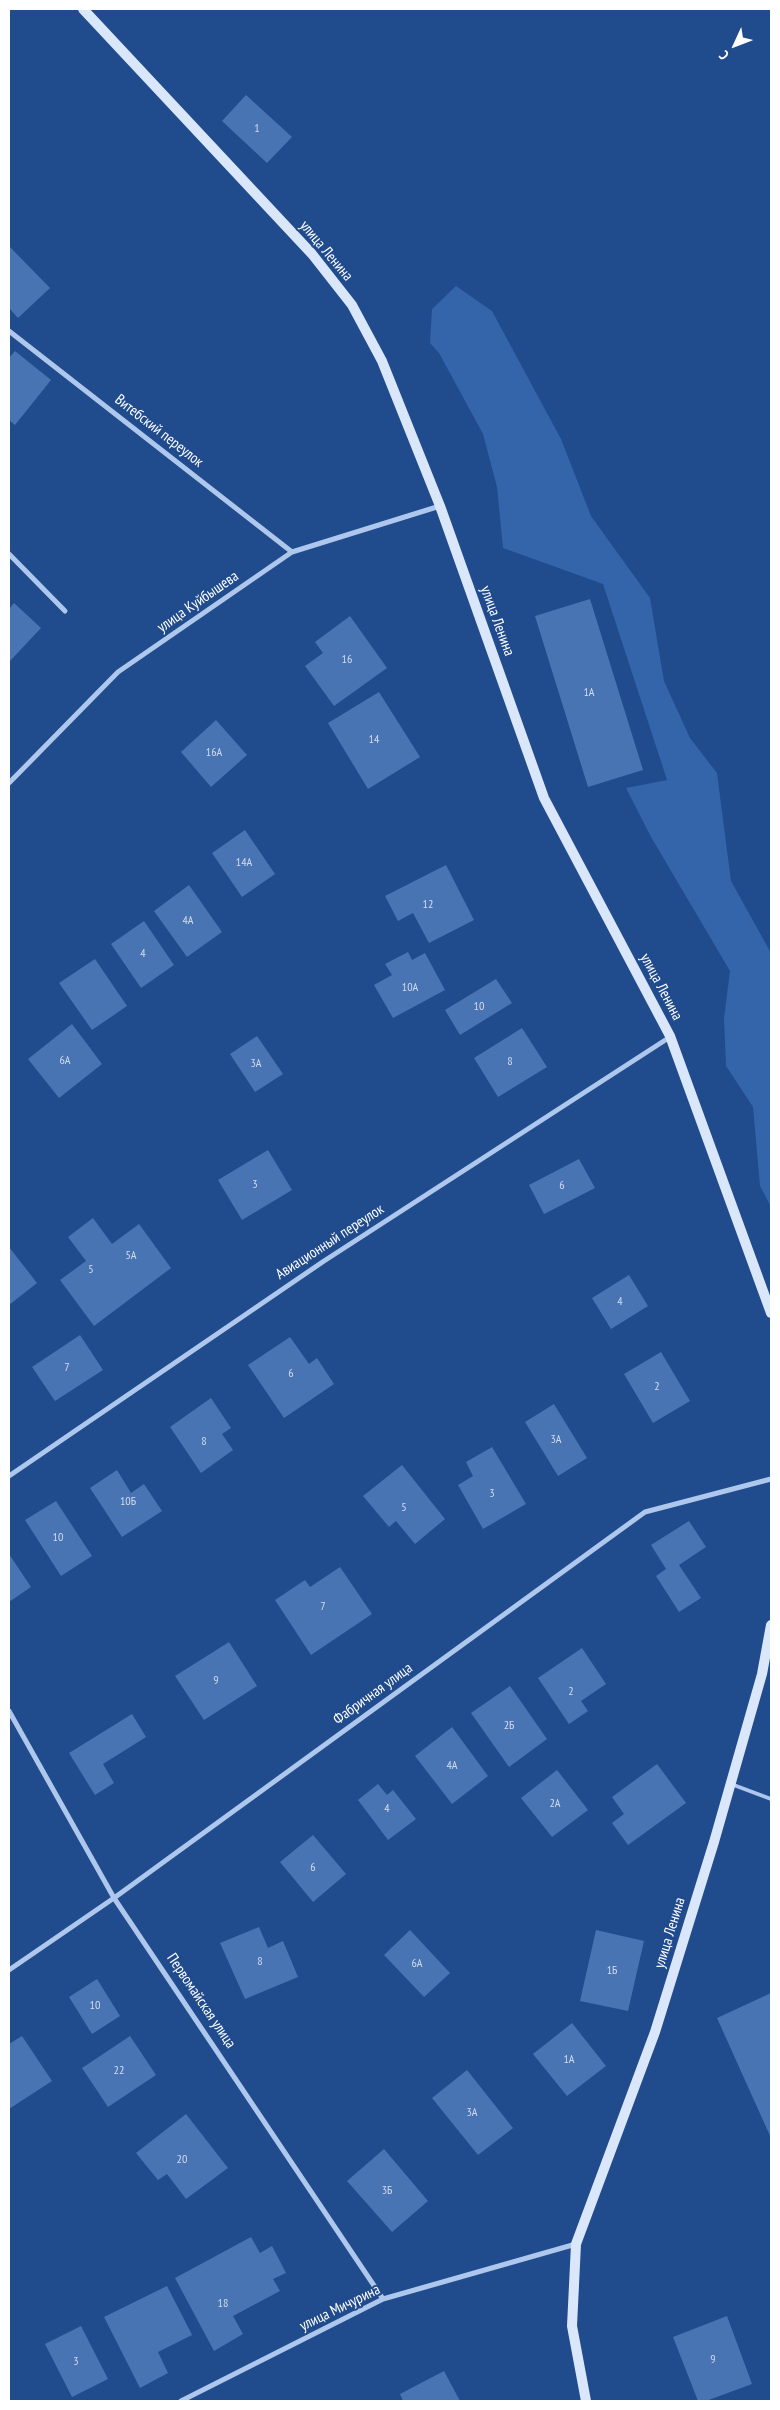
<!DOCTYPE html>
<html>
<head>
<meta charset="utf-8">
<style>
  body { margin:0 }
  #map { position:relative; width:780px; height:2410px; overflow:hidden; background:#204b8d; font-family:"PT Sans Narrow",sans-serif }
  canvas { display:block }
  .frame { position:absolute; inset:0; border:10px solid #fff; pointer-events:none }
  .north { position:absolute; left:710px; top:20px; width:50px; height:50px; -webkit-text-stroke:4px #204b8d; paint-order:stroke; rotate:227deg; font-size:14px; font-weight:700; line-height:20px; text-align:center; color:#fff }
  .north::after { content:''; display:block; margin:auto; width:18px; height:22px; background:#fff; clip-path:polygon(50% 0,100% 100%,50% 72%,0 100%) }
</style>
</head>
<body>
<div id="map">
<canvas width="780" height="2410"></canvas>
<div class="frame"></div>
<div class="north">С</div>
</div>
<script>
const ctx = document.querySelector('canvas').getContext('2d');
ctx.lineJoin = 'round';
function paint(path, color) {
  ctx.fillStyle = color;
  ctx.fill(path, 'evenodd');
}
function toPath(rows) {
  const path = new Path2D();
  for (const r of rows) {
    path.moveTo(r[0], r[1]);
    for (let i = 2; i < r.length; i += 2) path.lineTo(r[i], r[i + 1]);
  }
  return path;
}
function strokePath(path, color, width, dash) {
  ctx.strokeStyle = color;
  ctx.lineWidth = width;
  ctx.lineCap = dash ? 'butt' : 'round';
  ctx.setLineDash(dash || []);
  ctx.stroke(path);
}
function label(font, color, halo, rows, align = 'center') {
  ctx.font = font + ' "PT Sans Narrow",sans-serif';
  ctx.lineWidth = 4;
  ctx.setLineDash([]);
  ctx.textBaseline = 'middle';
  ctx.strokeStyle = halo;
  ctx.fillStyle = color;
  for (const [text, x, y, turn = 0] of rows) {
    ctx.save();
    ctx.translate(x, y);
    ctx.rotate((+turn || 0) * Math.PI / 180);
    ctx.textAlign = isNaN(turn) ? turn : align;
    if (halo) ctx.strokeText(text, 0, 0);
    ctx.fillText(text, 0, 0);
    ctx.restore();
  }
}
const green = toPath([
  [456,286,492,311,561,439,591,516,650,598,664,681,690,738,717,773,731,881,771,953,771,1207,760,1186,753,1107,726,1066,724,1018,730,971,651,837,626,788,667,780,603,584,503,548,497,487,483,434,439,353,430,343,432,309]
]);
const building = toPath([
  [246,95,292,137,267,163,222,121],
  [10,247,50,288,18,318,9,308,9,248],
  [15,351,51,380,15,425,9,420,9,358],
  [590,599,643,770,588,787,535,616],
  [14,603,41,628,10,661,9,609],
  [350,616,387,668,334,706,305,666,323,653,315,642],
  [379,692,420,757,368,789,328,723],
  [216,720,247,755,211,787,181,752],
  [245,830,275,874,242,897,212,853],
  [446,865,474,920,429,943,413,913,398,921,385,896],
  [189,885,222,932,187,957,154,911],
  [144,921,174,965,141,988,111,944],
  [408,952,412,960,425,953,445,990,393,1018,374,985,392,975,385,964],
  [95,959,127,1006,92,1030,59,983],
  [496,979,512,1003,460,1035,445,1010],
  [72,1024,102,1064,59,1098,28,1059],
  [522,1028,547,1067,498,1097,474,1058],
  [257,1036,283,1074,255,1092,230,1054],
  [268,1150,292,1190,242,1220,218,1180],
  [579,1159,595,1188,544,1214,529,1185],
  [93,1218,112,1244,139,1224,171,1268,94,1326,60,1280,86,1261,68,1237],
  [9,1247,37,1283,9,1305],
  [629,1275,648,1306,611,1329,592,1298],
  [80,1335,103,1370,55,1401,32,1367],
  [290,1337,309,1364,317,1358,334,1384,284,1418,248,1365],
  [661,1352,690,1401,653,1423,624,1374],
  [211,1398,231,1428,222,1434,233,1450,201,1473,170,1427],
  [554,1404,587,1458,558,1476,525,1422],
  [492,1447,526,1504,483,1529,458,1485,473,1476,466,1462],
  [402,1465,445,1519,415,1544,396,1521,389,1527,363,1496],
  [117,1470,131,1493,144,1484,162,1511,122,1537,90,1488],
  [56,1501,92,1556,61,1576,25,1520],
  [689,1521,706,1547,679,1565,701,1598,679,1612,656,1576,666,1569,651,1545],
  [9,1554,31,1587,9,1602],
  [340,1567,372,1614,311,1655,275,1600,305,1580,310,1587],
  [229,1642,257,1686,204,1720,175,1676],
  [582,1648,606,1684,581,1701,588,1711,569,1724,538,1678],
  [510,1686,547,1739,509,1767,471,1713],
  [132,1714,146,1737,103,1764,114,1783,95,1795,69,1753],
  [452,1727,488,1776,452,1804,415,1756],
  [657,1764,686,1803,628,1845,612,1823,624,1814,612,1797],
  [557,1770,588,1810,552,1837,521,1798],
  [378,1784,387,1795,393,1790,416,1819,388,1840,358,1800],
  [313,1835,346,1874,313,1902,280,1862],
  [259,1927,268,1948,283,1941,298,1977,245,1999,220,1943],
  [410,1930,450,1973,424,1997,384,1955],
  [596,1930,644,1941,628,2011,580,2001],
  [97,1979,120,2016,92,2034,69,1997],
  [771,1993,771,2138,717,2018],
  [572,2023,606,2066,567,2096,533,2054],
  [22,2036,52,2081,9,2109,9,2044],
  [130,2036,156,2075,108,2107,82,2068],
  [467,2070,513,2128,478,2155,432,2098],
  [186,2114,228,2168,186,2199,167,2174,158,2180,136,2153],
  [384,2149,428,2201,392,2232,347,2181],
  [251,2237,260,2253,272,2246,286,2273,273,2279,280,2291,233,2316,243,2334,214,2351,175,2278],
  [167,2286,192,2335,158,2352,168,2373,140,2388,104,2317],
  [727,2316,752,2384,706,2401,698,2401,673,2337],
  [81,2326,108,2379,72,2397,45,2344],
  [444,2371,460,2401,403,2401,400,2394]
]);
const lane = toPath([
  [731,1784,771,1799]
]);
const street = toPath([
  [9,331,292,552],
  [9,554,65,611],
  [9,783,118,672,292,552,440,506],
  [9,1476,324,1261,670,1037],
  [9,1711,114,1898,383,2299],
  [9,1970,114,1898,645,1512,771,1479],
  [181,2401,383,2299,576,2244]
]);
const secondary = toPath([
  [83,9,312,254,352,305,382,361,440,506,544,798,670,1036,771,1313],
  [586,2401,572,2326,576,2244,655,2032,714,1842,762,1674,771,1625]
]);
const numberNames = [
  ["1",257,129],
  ["16",347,660],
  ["1А",589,693],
  ["14",374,740],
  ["16А",214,753],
  ["14А",244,863],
  ["12",428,905],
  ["4А",188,921],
  ["4",143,954],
  ["10А",410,988],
  ["10",479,1007],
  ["6А",65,1061],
  ["8",510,1062],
  ["3А",256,1064],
  ["3",255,1185],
  ["6",562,1186],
  ["5А",131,1256],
  ["5",91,1270],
  ["4",620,1302],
  ["7",67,1368],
  ["6",291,1374],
  ["2",657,1387],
  ["3А",556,1440],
  ["8",204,1442],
  ["3",492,1494],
  ["10Б",128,1502],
  ["5",404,1508],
  ["10",58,1538],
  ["7",323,1607],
  ["9",216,1681],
  ["2",571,1692],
  ["2Б",509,1726],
  ["4А",452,1766],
  ["2А",555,1804],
  ["4",387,1809],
  ["6",313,1868],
  ["8",260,1962],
  ["6А",417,1964],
  ["1Б",612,1971],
  ["10",95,2006],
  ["1А",569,2060],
  ["22",119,2071],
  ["3А",472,2113],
  ["20",182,2160],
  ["3Б",387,2191],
  ["18",223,2304],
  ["9",713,2360],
  ["3",76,2362]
];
const streetNames = [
  ["улица Ленина",326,251,50],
  ["Витебский переулок",159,431,38],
  ["улица Куйбышева",198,602,-35],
  ["улица Ленина",497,621,70],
  ["улица Ленина",661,987,62],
  ["Авиационный переулок",330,1242,-33],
  ["Фабричная улица",373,1694,-36],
  ["улица Ленина",670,1933,-73],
  ["Первомайская улица",201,2001,56],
  ["улица Мичурина",340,2308,-26]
];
paint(green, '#3464aa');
paint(building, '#4974b4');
strokePath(lane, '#aec7ec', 4);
strokePath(street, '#aec7ec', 5);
strokePath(secondary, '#dae6f9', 10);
label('12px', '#d2dcec', null, numberNames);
label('15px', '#fff', '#204b8d', streetNames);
</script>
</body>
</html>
